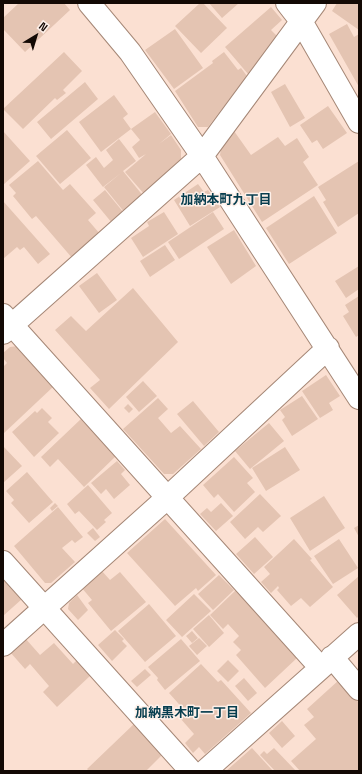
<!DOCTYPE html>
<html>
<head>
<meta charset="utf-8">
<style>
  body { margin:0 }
  #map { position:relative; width:362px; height:774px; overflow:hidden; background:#fbe0d2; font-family:"Space Grotesk",sans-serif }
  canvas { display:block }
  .frame { position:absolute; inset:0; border:4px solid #130904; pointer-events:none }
  .north { position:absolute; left:16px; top:16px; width:40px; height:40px; -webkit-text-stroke:3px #fef0e9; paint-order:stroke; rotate:38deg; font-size:11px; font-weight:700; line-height:16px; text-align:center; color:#130904 }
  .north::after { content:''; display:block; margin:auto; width:14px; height:18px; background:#130904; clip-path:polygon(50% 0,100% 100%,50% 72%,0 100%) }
</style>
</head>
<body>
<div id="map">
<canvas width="362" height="774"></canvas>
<div class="frame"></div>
<div class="north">N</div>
</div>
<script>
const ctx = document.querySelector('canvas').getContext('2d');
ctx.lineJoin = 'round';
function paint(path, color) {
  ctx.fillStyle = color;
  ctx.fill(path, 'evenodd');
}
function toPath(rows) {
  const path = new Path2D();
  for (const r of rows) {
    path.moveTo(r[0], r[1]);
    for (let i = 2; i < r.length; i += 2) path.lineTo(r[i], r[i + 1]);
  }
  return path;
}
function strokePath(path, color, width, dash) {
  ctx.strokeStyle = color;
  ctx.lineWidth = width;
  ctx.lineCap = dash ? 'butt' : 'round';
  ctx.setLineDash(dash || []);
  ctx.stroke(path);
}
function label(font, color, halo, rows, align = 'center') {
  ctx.font = font + ' "Space Grotesk","Noto Sans JP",sans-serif';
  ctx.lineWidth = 3;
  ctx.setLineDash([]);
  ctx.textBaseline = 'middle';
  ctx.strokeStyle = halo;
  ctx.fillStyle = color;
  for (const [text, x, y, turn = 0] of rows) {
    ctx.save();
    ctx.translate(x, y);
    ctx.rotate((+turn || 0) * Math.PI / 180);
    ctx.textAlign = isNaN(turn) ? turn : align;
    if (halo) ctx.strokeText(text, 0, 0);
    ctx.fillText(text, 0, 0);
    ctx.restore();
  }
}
const building = toPath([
  [19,3,64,3,70,10,25,52,3,29,3,18],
  [200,3,203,3,227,28,201,53,175,26],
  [209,3,239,3,222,18],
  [337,3,359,3,359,30,332,11],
  [271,7,282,20,271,30,277,36,248,74,225,47],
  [347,24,354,37,359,34,359,87,329,34],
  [175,29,203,68,174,89,145,50],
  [64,52,82,71,63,90,66,93,57,100,55,98,23,129,3,109],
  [224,52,238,70,241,68,247,76,208,127,198,127,175,91,213,63,212,61],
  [85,82,98,99,51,139,37,122],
  [285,84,305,118,290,127,271,92],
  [114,95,128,114,123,118,131,129,101,152,79,122],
  [328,106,347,133,323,149,317,140,312,143,300,125],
  [155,112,171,134,159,144,171,135,181,150,181,162,145,195,125,172,146,154,139,158,132,147,140,140,131,129],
  [67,130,91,158,60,184,36,156],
  [3,131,30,161,3,185],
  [234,131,251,155,278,137,285,146,297,138,309,157,303,162,318,185,262,222,220,155,221,149],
  [119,139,136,161,123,171,144,197,125,213,104,187,121,173,103,187,86,165,96,157,104,168,113,160,106,150],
  [38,161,63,190,70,184,96,213,88,220,100,234,73,259,36,216,32,219,13,196,16,193,9,185],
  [359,161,359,213,338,227,323,202,326,200,318,187],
  [198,184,204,192,208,190,220,207,190,226,174,200],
  [105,190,124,213,112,223,93,200],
  [314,196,337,233,289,264,266,228],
  [3,201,50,254,38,264,24,247,20,250,17,247,3,259],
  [164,212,178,234,143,257,131,238,149,226,147,222],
  [213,212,224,229,179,259,168,242],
  [234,230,256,266,231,284,207,247],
  [165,245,175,260,150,277,140,261],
  [359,266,359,289,346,298,335,281],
  [97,273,117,300,99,313,79,286],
  [133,288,178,342,109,409,90,388,100,380,55,330,71,316,86,331],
  [359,296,359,335,356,337,343,316,349,312,345,305],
  [18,346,54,386,3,434,3,367,7,363,3,358,3,353,10,347],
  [326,375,340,396,329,403,333,410,320,418,302,391],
  [143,381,157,396,139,412,126,397],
  [302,396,318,419,292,436,282,420,285,417,280,410],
  [158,398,168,409,158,418,171,433,180,426,201,449,173,474,164,474,134,441,148,428,134,441,123,429],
  [193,401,219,432,204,446,177,414],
  [128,404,133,409,129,413,124,408],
  [42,408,52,418,48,422,59,433,34,457,12,432,35,411,37,413],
  [82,418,116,456,84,487,58,459,50,467,41,457],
  [269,423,284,441,250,469,235,451],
  [3,446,22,466,3,483],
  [285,447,300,470,266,491,252,468],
  [234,457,253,478,247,483,255,492,234,512,218,494,214,498,203,485],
  [117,461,125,470,121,474,130,485,114,499,106,489,101,494,91,483],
  [27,472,53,502,29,523,11,503,14,500,6,491],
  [88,485,112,513,104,520,106,522,97,530,79,511,75,514,67,504],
  [260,494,281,516,263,532,258,527,245,539,230,522],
  [324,496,345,528,310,551,290,518],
  [55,503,58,506,52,511,50,508],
  [221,503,233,516,216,531,200,514,207,508,211,512],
  [58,507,83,537,75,543,72,540,62,548,75,562,51,583,45,583,14,546],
  [165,519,216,575,198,591,196,588,175,606,127,553],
  [359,525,359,537,354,528],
  [93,528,100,537,95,541,87,533],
  [255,537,273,557,254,574,236,554],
  [294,539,312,559,310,560,333,587,310,607,301,598,291,606,277,590,279,588,278,586,271,593,261,582,270,574,264,567],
  [339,539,358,568,333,584,314,556],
  [101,570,110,580,120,572,146,602,111,631,88,603,92,600,81,587],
  [219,575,234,590,213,610,198,594],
  [359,576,359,616,357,618,337,595],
  [3,578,22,599,3,616],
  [236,590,297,658,265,688,236,655,241,650,233,642,239,636,228,624,223,629,210,615],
  [194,594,211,611,182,637,166,620],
  [77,595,88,610,78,620,68,609,69,603],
  [149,604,176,636,145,662,118,631],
  [209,615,224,633,209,647,193,629],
  [115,630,124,639,122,641,127,646,112,661,98,645],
  [192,631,198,638,192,643,186,636],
  [25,638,40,655,54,643,73,664,77,660,91,675,57,707,43,692,49,686,30,664,25,669,10,652],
  [199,638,207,646,197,655,189,646],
  [181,639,200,661,165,690,157,680,158,678,148,667],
  [228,660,239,671,228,682,217,671],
  [201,664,218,682,221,680,251,713,205,754,199,747,193,753,185,743,194,734,180,718,186,712,169,693],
  [145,669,151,675,137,687,131,681],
  [244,678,257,693,248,701,235,686],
  [339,680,359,703,359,771,300,771,291,761,316,739,304,725,314,717,307,709],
  [282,721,295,736,282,748,269,733],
  [135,723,163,754,146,771,89,771,87,769],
  [252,748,273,771,226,771],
  [274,748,296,771,275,771,260,755,264,751,267,754]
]);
const minor = toPath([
  [89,3,130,52,202,156,359,398],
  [287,3,301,21,359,122],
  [3,315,320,667],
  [3,333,202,156,315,3],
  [3,562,191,771],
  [3,645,167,498,328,348],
  [332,657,359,689],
  [205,771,359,634]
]);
const neighbourhoodNames = [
  ["加納本町九丁目",226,200],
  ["加納黒木町一丁目",187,713]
];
paint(building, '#e4c4b2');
strokePath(minor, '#a58776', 24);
strokePath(minor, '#fff', 22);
label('bold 13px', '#063d4e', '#fef0e9', neighbourhoodNames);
</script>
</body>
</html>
